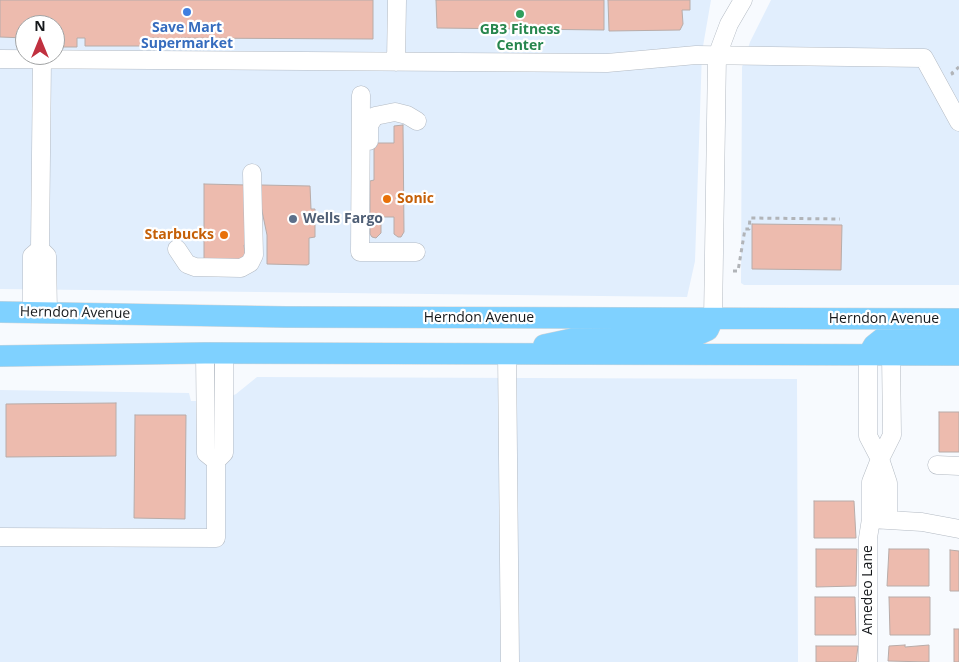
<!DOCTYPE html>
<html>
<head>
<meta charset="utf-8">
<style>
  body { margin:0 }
  #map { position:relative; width:959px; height:662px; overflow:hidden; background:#f7fafe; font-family:"Open Sans",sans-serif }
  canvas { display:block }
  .north { position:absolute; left:15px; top:15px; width:50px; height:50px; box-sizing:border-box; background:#fff; border:1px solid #a1a3a4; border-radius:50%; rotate:0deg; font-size:14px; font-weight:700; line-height:20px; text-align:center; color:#15181b }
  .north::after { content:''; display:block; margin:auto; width:18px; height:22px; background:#c0303f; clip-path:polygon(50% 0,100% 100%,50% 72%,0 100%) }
</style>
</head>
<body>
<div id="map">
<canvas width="959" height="662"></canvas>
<div class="north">N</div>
</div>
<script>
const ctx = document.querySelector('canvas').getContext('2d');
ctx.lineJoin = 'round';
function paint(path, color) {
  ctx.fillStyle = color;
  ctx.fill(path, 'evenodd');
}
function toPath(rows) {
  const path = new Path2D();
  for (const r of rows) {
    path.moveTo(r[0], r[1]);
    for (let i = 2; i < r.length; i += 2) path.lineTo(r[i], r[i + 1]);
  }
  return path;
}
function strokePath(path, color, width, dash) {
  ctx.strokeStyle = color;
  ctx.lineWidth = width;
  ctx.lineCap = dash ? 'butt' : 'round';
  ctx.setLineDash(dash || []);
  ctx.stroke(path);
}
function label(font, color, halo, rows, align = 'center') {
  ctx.font = font + ' "Open Sans",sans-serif';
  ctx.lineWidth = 4.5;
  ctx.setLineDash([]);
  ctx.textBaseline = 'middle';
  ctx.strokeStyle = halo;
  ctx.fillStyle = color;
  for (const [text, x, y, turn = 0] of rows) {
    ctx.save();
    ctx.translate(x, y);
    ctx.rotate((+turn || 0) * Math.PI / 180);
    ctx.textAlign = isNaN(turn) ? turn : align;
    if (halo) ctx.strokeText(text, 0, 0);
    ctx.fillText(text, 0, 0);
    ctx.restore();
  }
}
const built = toPath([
  [0,0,711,0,702,52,695,261,687,297,0,289],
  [25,25,55,25,55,55,25,55],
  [771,0,959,0,959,285,744,285,741,283,742,67,750,42],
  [257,377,797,379,798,662,0,662,0,390,189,393,191,401,221,401,236,394]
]);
const building = toPath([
  [0,0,373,0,373,39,181,38,181,47,159,47,159,38,151,38,151,46,85,46,85,38,77,38,77,47,55,47,55,25,25,25,25,38,0,37,0,0],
  [436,0,604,0,604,30,437,28,436,0],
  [608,0,690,0,690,10,682,10,683,24,680,30,609,31,608,0],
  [403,125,404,232,401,237,398,237,394,234,394,217,381,217,381,233,376,238,372,237,370,234,370,181,374,180,374,143,394,143,394,126,403,125],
  [204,184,247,185,251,245,244,245,246,261,204,260,204,184],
  [261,185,310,186,311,209,315,209,315,237,309,238,309,264,307,265,267,264,267,235,261,206,261,185],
  [752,224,842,225,841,270,752,269,752,224],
  [116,403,116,456,6,457,6,404,116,403],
  [939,412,959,412,959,452,939,452,939,412],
  [135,415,186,415,185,519,134,518,135,415],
  [814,501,854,501,856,538,814,538,814,501],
  [816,549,857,549,856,586,816,587,816,549],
  [889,549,929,549,929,586,887,586,889,549],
  [950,550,959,551,959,591,950,591,950,550],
  [815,597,855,597,856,635,815,635,815,597],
  [889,597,930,597,930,635,890,635,889,597],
  [954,629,959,629,959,662,954,662,954,629],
  [905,645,905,647,929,645,929,662,888,661,889,646,905,645],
  [816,646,858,646,856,662,816,662,816,646]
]);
const path = toPath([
  [953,75,952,73,959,67],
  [733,271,738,271,745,229,749,229,750,218,840,219]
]);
const minor = toPath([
  [0,59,607,63,696,55,924,58,959,122],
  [42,59,40,249,47,256,48,312],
  [396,62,397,0],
  [361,95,360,252,416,252],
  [369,141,369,125,375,116,395,112,407,115,417,121],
  [177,249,187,264,195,267,241,268,250,263,254,255,252,173],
  [32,312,32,256,40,249],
  [713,319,717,56,729,24,743,0],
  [205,353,206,453,216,461],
  [507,353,510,662],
  [868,355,868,436,880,459,871,482,871,519],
  [937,465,959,466],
  [888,520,888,483,880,459,892,435,891,354],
  [0,537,216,538,216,461,224,453,224,353],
  [868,662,868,538,871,519,922,522,959,529]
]);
const major = toPath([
  [0,312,286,317,959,319],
  [544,345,586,336,695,336,708,330,713,319],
  [868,355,874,345,884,337,896,335,959,335],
  [0,356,205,353,959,355]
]);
const markers = [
  [187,12,5,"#3f7fe0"],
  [520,14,5,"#2e9e5b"],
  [387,199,5,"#e8710a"],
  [293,219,5,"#5c6f8a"],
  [224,235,5,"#e8710a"]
];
const shopNames = [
  ["Save Mart",187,28],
  ["Supermarket",187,44]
];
const leisureNames = [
  ["GB3 Fitness",520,30],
  ["Center",520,46]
];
const foodNames = [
  ["Sonic",397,199],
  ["Starbucks",214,235,"right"]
];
const serviceNames = [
  ["Wells Fargo",303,219]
];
const streetNames = [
  ["Herndon Avenue",75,313,1],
  ["Herndon Avenue",479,318],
  ["Herndon Avenue",884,319],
  ["Amedeo Lane",868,590,-90]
];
paint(built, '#e1eefd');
paint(building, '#edbbae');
strokePath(building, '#b8aca9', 1);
strokePath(minor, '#b3bac3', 19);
strokePath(major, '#d5d5d6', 22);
strokePath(path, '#b1b4b8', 3, [4, 4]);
strokePath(minor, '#fff', 18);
strokePath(major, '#7fd1ff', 21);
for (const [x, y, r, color] of markers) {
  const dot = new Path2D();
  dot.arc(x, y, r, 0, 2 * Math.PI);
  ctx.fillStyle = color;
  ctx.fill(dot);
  strokePath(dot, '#fff', 2);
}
label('bold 14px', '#366cbe', '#fff', shopNames);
label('bold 14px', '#27864d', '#fff', leisureNames);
label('bold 14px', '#c56008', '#fff', foodNames, 'left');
label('bold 14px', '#4e5e75', '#fff', serviceNames, 'left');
label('14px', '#15181b', '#fff', streetNames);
</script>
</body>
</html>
